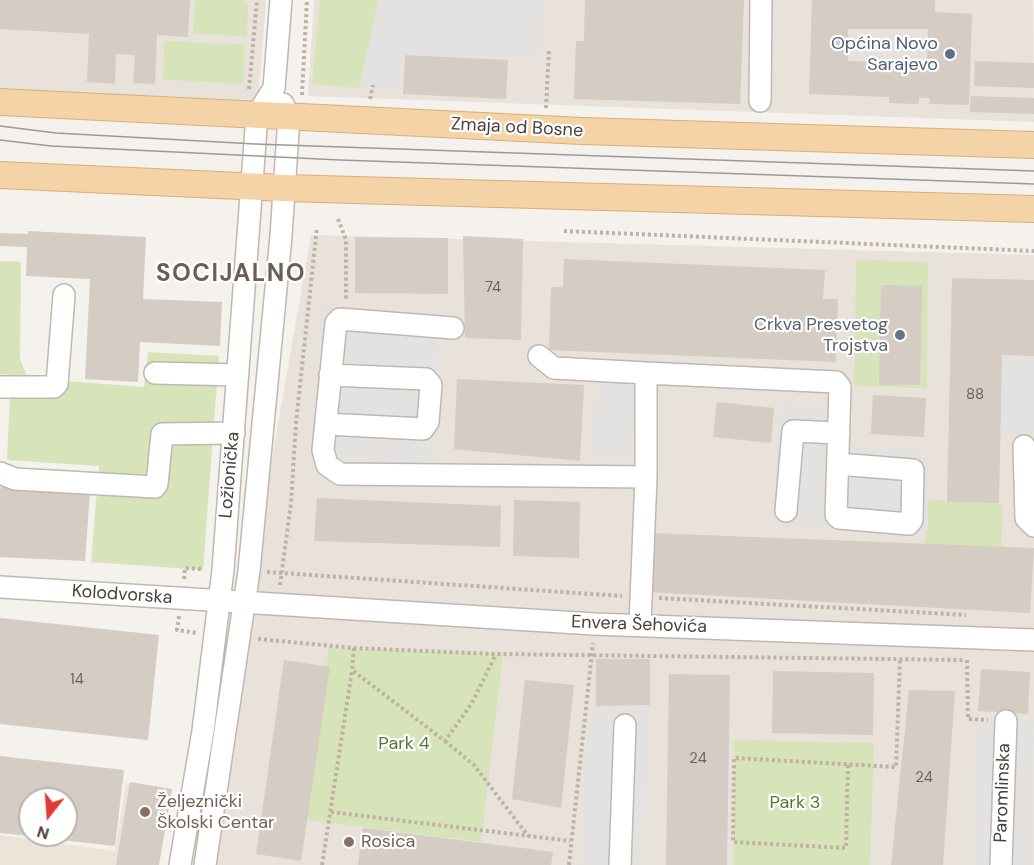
<!DOCTYPE html>
<html>
<head>
<meta charset="utf-8">
<style>
  body { margin:0 }
  #map { position:relative; width:1034px; height:865px; overflow:hidden; background:#f5f1ed; font-family:"DM Sans",sans-serif }
  canvas { display:block }
  .north { position:absolute; left:18px; top:787px; width:60px; height:60px; box-sizing:border-box; background:#fff; border:2px solid #b6b3b1; border-radius:50%; rotate:197deg; font-size:16px; font-weight:700; line-height:24px; text-align:center; color:#49413b }
  .north::after { content:''; display:block; margin:auto; width:21px; height:27px; background:#e43835; clip-path:polygon(50% 0,100% 100%,50% 72%,0 100%) }
</style>
</head>
<body>
<div id="map">
<canvas width="1034" height="865"></canvas>
<div class="north">N</div>
</div>
<script>
const ctx = document.querySelector('canvas').getContext('2d');
ctx.lineJoin = 'round';
function paint(path, color) {
  ctx.fillStyle = color;
  ctx.fill(path, 'evenodd');
}
function toPath(rows) {
  const path = new Path2D();
  for (const r of rows) {
    path.moveTo(r[0], r[1]);
    for (let i = 2; i < r.length; i += 2) path.lineTo(r[i], r[i + 1]);
  }
  return path;
}
function strokePath(path, color, width, dash) {
  ctx.strokeStyle = color;
  ctx.lineWidth = width;
  ctx.lineCap = dash ? 'butt' : 'round';
  ctx.setLineDash(dash || []);
  ctx.stroke(path);
}
function label(font, color, halo, rows, align = 'center') {
  ctx.font = font + ' "DM Sans",sans-serif';
  ctx.lineWidth = 4.5;
  ctx.setLineDash([]);
  ctx.textBaseline = 'middle';
  ctx.strokeStyle = halo;
  ctx.fillStyle = color;
  for (const [text, x, y, turn = 0] of rows) {
    ctx.save();
    ctx.translate(x, y);
    ctx.rotate((+turn || 0) * Math.PI / 180);
    ctx.textAlign = isNaN(turn) ? turn : align;
    if (halo) ctx.strokeText(text, 0, 0);
    ctx.fillText(text, 0, 0);
    ctx.restore();
  }
}
const residential = toPath([
  [0,0,266,0,257,115,0,103],
  [314,0,1033,0,1034,122,308,96],
  [311,235,1034,255,1034,865,201,865]
]);
const education = toPath([
  [126,783,172,789,159,865,0,865,0,835,115,851]
]);
const green = toPath([
  [195,0,242,0,248,5,247,36,193,34],
  [320,0,379,0,359,88,312,84],
  [164,41,245,45,243,84,163,80],
  [856,260,928,262,927,388,854,386],
  [0,261,21,262,20,359,28,378,144,387,148,352,219,356,203,570,91,562,99,466,7,460,11,375,0,374],
  [928,500,999,503,1003,507,1001,550,925,546],
  [329,648,503,654,481,842,307,820],
  [734,740,874,743,870,865,734,865]
]);
const parking = toPath([
  [379,0,543,0,540,59,403,53,400,92,359,88],
  [320,307,439,312,430,464,314,459],
  [1002,355,1034,356,1034,434,1001,434],
  [598,359,637,362,632,461,592,459],
  [781,403,849,405,848,437,854,446,929,452,928,531,771,524],
  [591,706,647,708,642,865,579,865],
  [975,721,1034,722,1031,865,973,865]
]);
const building = toPath([
  [0,0,190,0,188,37,157,35,155,84,133,83,135,55,116,54,115,84,87,82,89,34,0,29],
  [585,0,744,0,740,104,574,99,576,41,584,41],
  [812,0,935,0,935,12,972,14,969,105,929,104,930,98,919,98,919,104,889,103,889,97,809,94],
  [848,29,928,29,927,64,848,61],
  [405,55,508,60,506,99,403,94],
  [975,61,1034,63,1034,88,974,86],
  [971,96,1034,98,1034,114,970,112],
  [28,231,146,237,143,299,222,302,220,346,140,342,138,382,85,379,90,279,26,276,27,247,0,246,0,233,28,234],
  [463,236,523,239,521,340,465,338],
  [355,237,448,238,448,294,355,293],
  [564,259,825,270,823,299,838,299,836,362,549,350,551,287,563,287],
  [952,278,1034,280,1034,356,1002,355,999,503,947,502],
  [881,285,922,286,920,385,879,385],
  [457,379,584,385,580,461,454,449],
  [873,395,926,398,924,437,871,434],
  [717,402,774,408,771,443,713,437],
  [0,487,90,492,85,561,0,557],
  [317,498,501,506,500,547,314,541],
  [514,500,580,502,579,558,513,556],
  [650,533,1034,548,1030,613,648,592],
  [0,618,159,635,148,740,0,724],
  [596,659,650,659,650,705,596,706],
  [284,660,330,667,301,861,256,854],
  [981,669,1030,672,1028,714,978,711],
  [773,671,874,673,873,735,772,733],
  [669,674,730,675,727,865,666,865],
  [525,680,574,685,561,808,512,799],
  [909,690,955,691,943,865,891,865],
  [0,756,124,770,115,846,34,837,66,835,66,799,30,799,30,836,0,833],
  [130,782,172,789,159,865,116,865],
  [363,828,553,852,551,865,358,865]
]);
const path = toPath([
  [249,89,257,0],
  [302,95,307,0],
  [370,99,373,85],
  [546,108,549,49],
  [338,219,346,240,346,301],
  [564,231,1034,251],
  [267,572,622,596],
  [184,579,185,568,203,569],
  [280,585,291,503,296,423,317,227],
  [659,598,966,615],
  [179,616,177,630,197,633],
  [258,639,354,648,496,654,964,660],
  [354,648,352,670,445,741,472,703,496,654],
  [967,660,968,719,988,720],
  [445,741,474,765,528,836],
  [848,765,846,848,733,842,734,758,896,767,900,659],
  [331,812,570,841],
  [322,865,352,671],
  [569,865,593,643]
]);
const minor = toPath([
  [760,101,761,0],
  [453,328,340,319,336,323,323,450,327,465,340,474,646,477,640,625],
  [539,356,554,368,646,373],
  [155,373,238,375],
  [0,387,54,387,57,384,64,295],
  [326,424,423,429,428,422,431,385,426,379,330,375],
  [1024,446,1026,518,1034,526],
  [0,473,15,479,155,487,157,484,162,434,234,433],
  [646,477,646,373,836,382,840,387,836,515,839,518,909,524,912,520,913,470,838,464],
  [786,511,793,431,839,433],
  [0,587,594,624,1034,640],
  [180,865,203,731,223,570,257,115,274,88,281,0],
  [205,865,249,571,281,236,289,117,283,104],
  [620,865,625,725],
  [1001,865,1006,721]
]);
const major = toPath([
  [0,102,582,131,1034,145],
  [0,175,284,188,1034,209]
]);
const tram = toPath([
  [0,126,56,133,255,144,1034,171],
  [0,140,51,146,340,160,1034,184]
]);
const markers = [
  [950,54,6,"#5c6f8a"],
  [900,335,6,"#6b7280"],
  [145,812,6,"#8d6e63"],
  [349,842,6,"#8d6e63"]
];
const numberNames = [
  ["74",493,288],
  ["88",975,395],
  ["14",77,680],
  ["24",698,759],
  ["24",924,778]
];
const serviceNames = [
  ["Općina Novo",938,44],
  ["Sarajevo",938,65]
];
const streetNames = [
  ["Zmaja od Bosne",517,128,3],
  ["Ložionička",230,475,-85],
  ["Kolodvorska",122,595,4],
  ["Envera Šehovića",639,625,2],
  ["Paromlinska",1003,793,-88]
];
const worshipNames = [
  ["Crkva Presvetog",888,325],
  ["Trojstva",888,346]
];
const parkNames = [
  ["Park 4",404,744],
  ["Park 3",795,803]
];
const educationNames = [
  ["Željeznički",157,802],
  ["Školski Centar",157,823],
  ["Rosica",361,842]
];
const districtNames = [
  ["SOCIJALNO",231,275]
];
paint(residential, '#e8e2db');
paint(education, '#ece4d8');
paint(green, '#d7e4ba');
paint(parking, '#e4e2e0');
paint(building, '#d5ccc3');
strokePath(minor, '#c0b8b0', 24);
strokePath(major, '#d8ae77', 28);
strokePath(path, '#c0b2a3', 4, [3, 3]);
strokePath(minor, '#fff', 21);
strokePath(major, '#f4d4a6', 26);
strokePath(tram, '#9a9a9a', 1.5);
for (const [x, y, r, color] of markers) {
  const dot = new Path2D();
  dot.arc(x, y, r, 0, 2 * Math.PI);
  ctx.fillStyle = color;
  ctx.fill(dot);
  strokePath(dot, '#fff', 2);
}
label('15px', '#6c645d', null, numberNames);
label('18px', '#4e5e75', '#fff', serviceNames, 'right');
label('18px', '#49413b', '#fff', streetNames);
label('18px', '#5b616d', '#fff', worshipNames, 'right');
label('18px', '#557633', '#fff', parkNames);
label('18px', '#785e54', '#fff', educationNames, 'left');
ctx.letterSpacing = '1.5px';
label('bold 24px', '#6b5e53', '#fff', districtNames);
ctx.letterSpacing = '0px';
</script>
</body>
</html>
